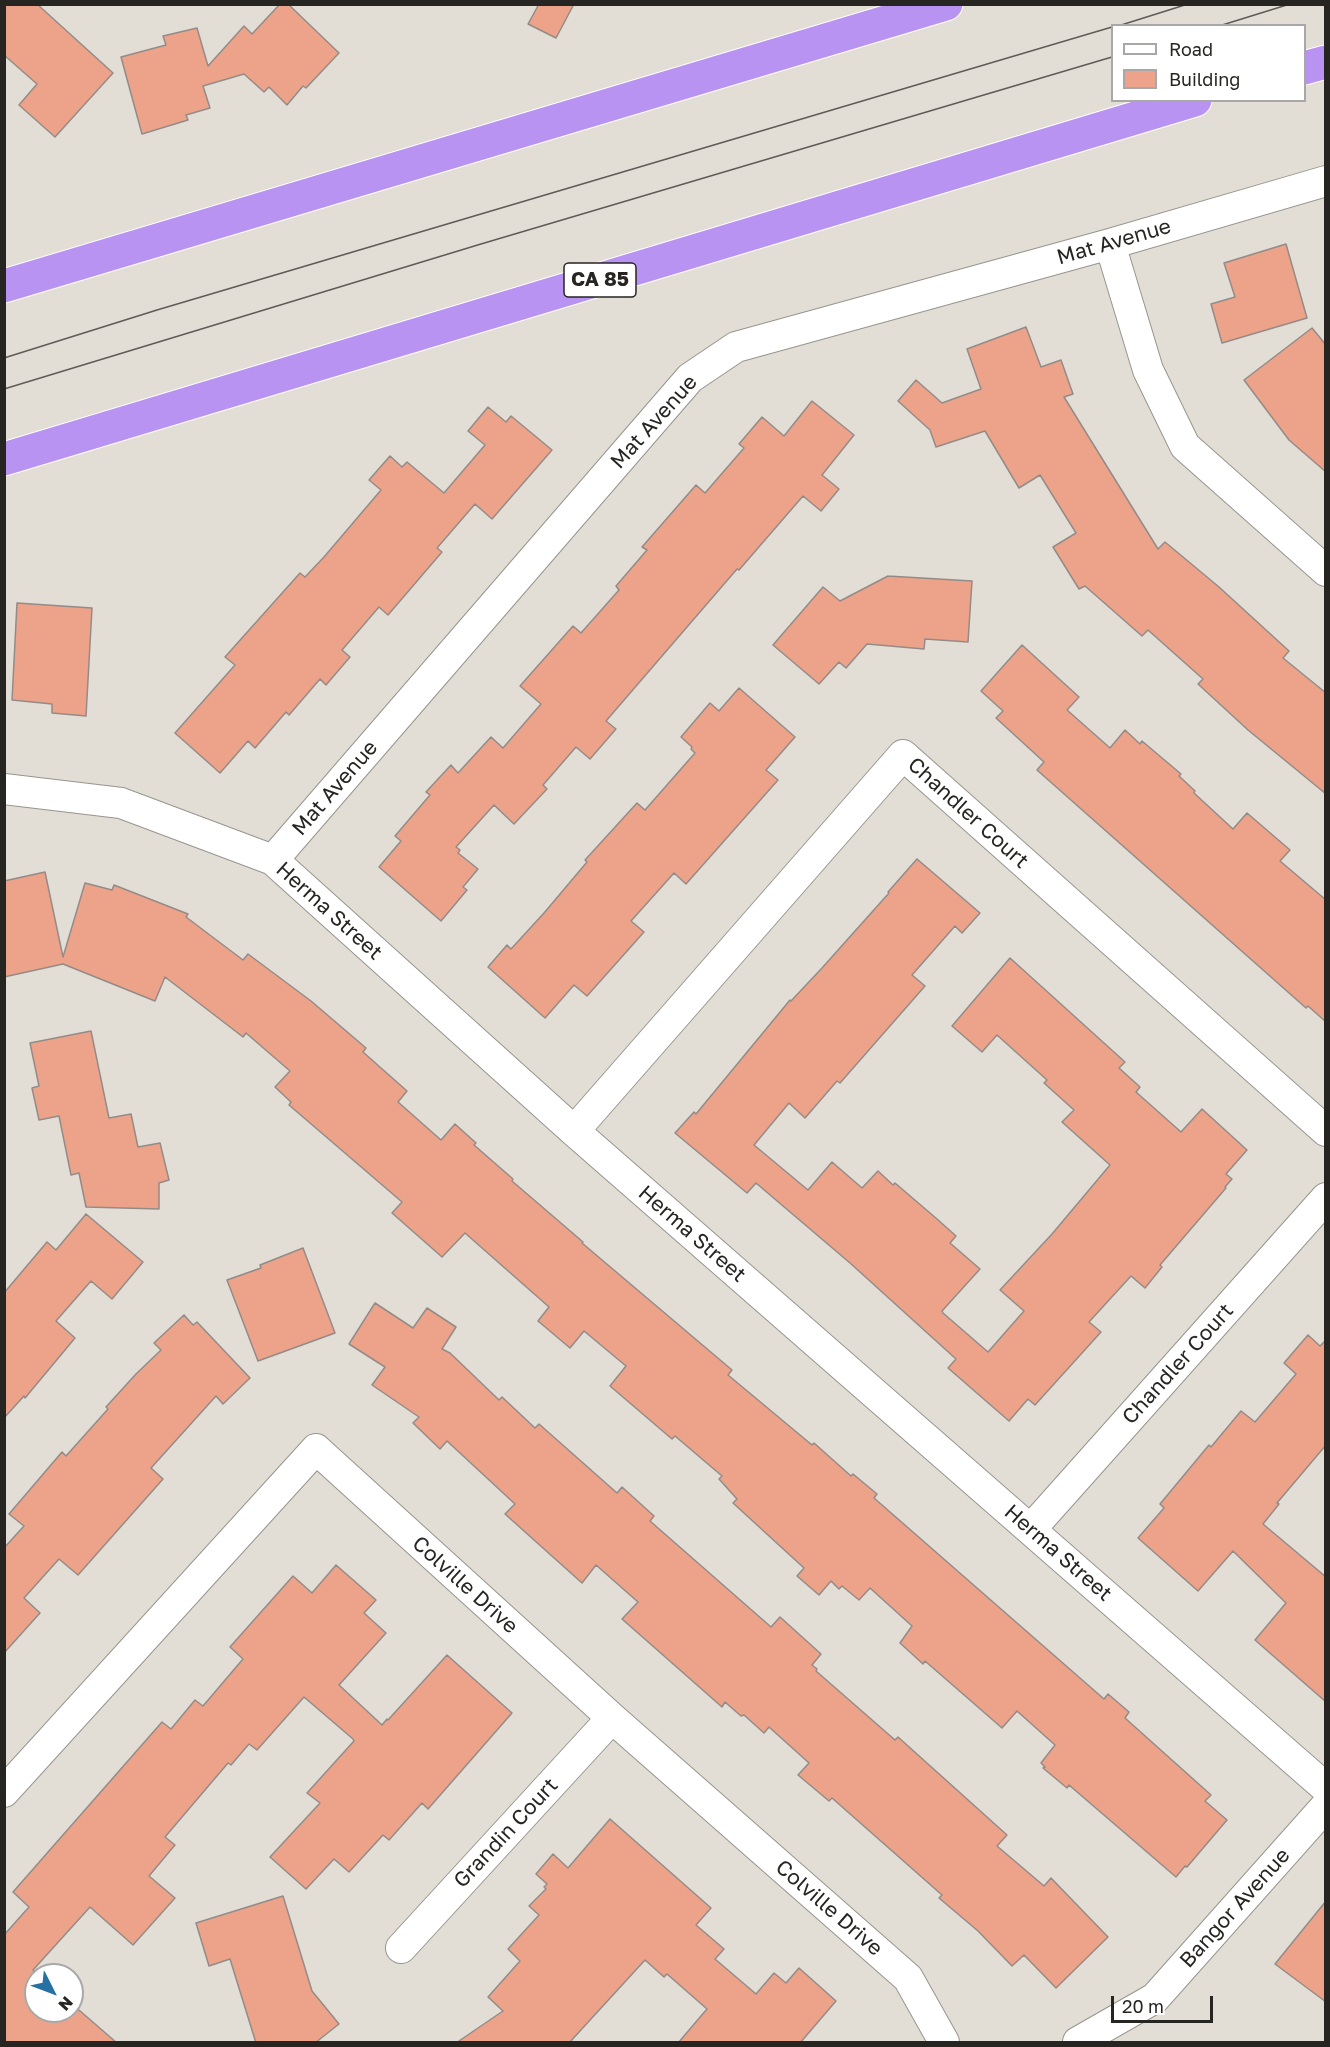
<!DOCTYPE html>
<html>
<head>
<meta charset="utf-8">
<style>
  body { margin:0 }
  #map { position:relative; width:1330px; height:2047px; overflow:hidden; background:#e2ded6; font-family:"Golos Text",sans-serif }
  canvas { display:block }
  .frame { position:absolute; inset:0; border:6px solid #272522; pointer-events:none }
  .legend { position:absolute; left:1111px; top:24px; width:195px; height:78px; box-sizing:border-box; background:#fff; border:2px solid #a9a8a7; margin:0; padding:8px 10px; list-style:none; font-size:18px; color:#272522 }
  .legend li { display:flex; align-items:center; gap:12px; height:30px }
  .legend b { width:30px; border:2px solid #a9a8a7 }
  .north { position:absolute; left:24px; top:1963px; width:60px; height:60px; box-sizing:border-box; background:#fff; border:2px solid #a9a8a7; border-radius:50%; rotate:132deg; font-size:16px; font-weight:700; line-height:24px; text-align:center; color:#272522 }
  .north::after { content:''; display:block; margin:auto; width:21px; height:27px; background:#2670a3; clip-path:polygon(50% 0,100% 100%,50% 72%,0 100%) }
  .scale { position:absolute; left:1111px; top:1996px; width:102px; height:27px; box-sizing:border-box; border:3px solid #272522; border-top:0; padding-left:8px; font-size:18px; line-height:21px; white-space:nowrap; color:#272522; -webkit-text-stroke:4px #fff; paint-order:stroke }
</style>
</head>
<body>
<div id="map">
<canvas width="1330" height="2047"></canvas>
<div class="frame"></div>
<ul class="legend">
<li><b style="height:8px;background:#fff"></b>Road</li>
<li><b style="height:16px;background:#eca389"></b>Building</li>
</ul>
<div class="north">N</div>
<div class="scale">20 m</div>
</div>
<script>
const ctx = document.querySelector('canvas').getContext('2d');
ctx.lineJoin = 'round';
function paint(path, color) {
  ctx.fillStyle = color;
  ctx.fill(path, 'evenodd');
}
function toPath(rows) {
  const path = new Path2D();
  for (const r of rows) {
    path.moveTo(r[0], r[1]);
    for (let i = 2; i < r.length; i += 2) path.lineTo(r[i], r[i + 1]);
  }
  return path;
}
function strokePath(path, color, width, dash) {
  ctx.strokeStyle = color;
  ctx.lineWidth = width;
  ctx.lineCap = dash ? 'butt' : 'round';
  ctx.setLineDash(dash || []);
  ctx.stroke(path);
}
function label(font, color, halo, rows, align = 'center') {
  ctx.font = font + ' "Golos Text",sans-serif';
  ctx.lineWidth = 4.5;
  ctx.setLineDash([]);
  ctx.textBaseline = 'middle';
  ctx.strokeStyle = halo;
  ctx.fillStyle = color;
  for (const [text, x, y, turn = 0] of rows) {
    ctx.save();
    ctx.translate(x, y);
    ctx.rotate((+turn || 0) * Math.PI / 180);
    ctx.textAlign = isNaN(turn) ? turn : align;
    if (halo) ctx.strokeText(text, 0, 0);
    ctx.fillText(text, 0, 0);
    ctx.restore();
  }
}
const building = toPath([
  [4,4,37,4,113,73,55,137,19,105,37,84,4,55,4,4],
  [280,4,288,4,339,53,306,88,303,86,287,105,269,87,264,92,244,74,203,86,210,108,186,115,188,120,142,134,121,57,166,45,163,36,197,28,208,66,244,26,252,34,280,4],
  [539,4,574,4,556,38,528,24,539,4],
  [1286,244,1307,318,1222,343,1211,304,1235,297,1224,263,1286,244],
  [1026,327,1041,367,1061,360,1073,394,1064,397,1158,549,1165,542,1219,587,1289,651,1283,658,1326,693,1326,794,1248,730,1198,684,1203,679,1148,630,1142,636,1085,586,1079,589,1053,547,1076,533,1040,475,1019,488,985,431,936,447,930,430,898,401,916,380,942,403,981,389,967,349,1026,327],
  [1312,328,1326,345,1326,472,1289,440,1244,380,1312,328],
  [812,401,854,435,822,475,839,489,821,511,803,496,739,570,737,569,606,721,616,729,590,759,576,747,543,785,547,789,514,824,494,805,456,847,460,850,458,853,478,869,463,887,467,890,441,921,379,867,401,841,395,836,430,795,426,792,451,765,458,773,491,737,503,748,541,704,520,686,573,626,581,633,619,590,616,586,647,550,642,547,696,485,705,493,744,448,739,444,762,417,784,436,812,401],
  [488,407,506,422,511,416,552,450,492,519,475,504,437,548,442,552,388,615,379,607,342,650,350,657,326,685,320,679,289,715,286,712,255,748,248,741,220,773,175,733,235,665,225,657,300,573,305,577,324,557,381,490,369,480,390,456,402,467,407,462,444,493,485,445,468,431,488,407],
  [888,576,972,581,968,642,925,639,924,649,867,644,846,668,839,662,819,684,773,645,823,587,840,601,888,576],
  [17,603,92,608,86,716,52,713,52,704,12,700,17,603],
  [1022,645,1079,697,1067,710,1110,748,1125,730,1140,744,1142,741,1181,774,1179,776,1195,791,1194,793,1233,829,1247,813,1290,850,1280,861,1326,900,1326,1022,1308,1006,1306,1008,1037,770,1044,762,996,718,1003,711,981,691,1022,645],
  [739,688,795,737,766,770,778,780,686,884,674,873,631,921,644,932,587,996,574,985,545,1018,488,967,507,945,511,949,544,913,587,862,585,860,637,803,645,810,695,753,691,749,692,747,681,737,710,703,719,711,739,688],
  [917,859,980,913,962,933,955,926,912,975,925,986,840,1083,837,1081,805,1118,789,1103,754,1145,808,1190,832,1162,862,1188,878,1171,893,1185,895,1183,937,1219,956,1236,950,1243,980,1269,942,1311,943,1313,988,1352,1024,1311,1000,1290,1052,1234,1110,1165,1062,1122,1074,1110,1044,1083,1047,1080,997,1035,982,1052,952,1026,1010,958,1125,1062,1119,1068,1140,1087,1136,1092,1181,1132,1202,1109,1247,1150,1226,1174,1232,1179,1225,1187,1226,1188,1160,1265,1162,1267,1145,1288,1131,1276,1089,1322,1101,1332,1035,1405,1028,1399,1009,1421,948,1368,956,1359,850,1263,756,1183,747,1193,675,1133,694,1112,696,1114,790,1000,791,1001,822,968,889,893,888,892,917,859],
  [45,872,63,957,85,883,112,890,114,885,188,914,186,917,243,960,248,954,311,1001,366,1048,363,1052,407,1091,398,1102,441,1140,455,1124,476,1143,474,1145,513,1179,512,1181,583,1242,582,1243,732,1370,728,1375,812,1445,814,1443,851,1476,853,1474,877,1494,874,1498,1104,1699,1108,1694,1129,1712,1125,1718,1211,1795,1205,1801,1227,1820,1187,1867,1185,1866,1176,1877,1069,1785,1067,1788,1043,1768,1045,1767,1041,1763,1055,1745,1017,1711,1002,1728,925,1661,923,1664,900,1643,912,1626,870,1588,859,1600,842,1586,839,1589,831,1581,819,1595,797,1576,804,1568,733,1503,737,1499,719,1479,722,1476,675,1436,672,1439,610,1386,626,1366,584,1331,570,1348,538,1321,549,1307,465,1233,442,1257,392,1213,402,1202,289,1105,291,1102,275,1087,290,1071,246,1033,243,1037,165,977,155,1001,63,964,4,977,4,881,45,872],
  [91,1031,109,1118,131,1114,138,1147,160,1143,169,1180,159,1183,159,1209,86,1207,79,1173,71,1175,59,1116,39,1120,32,1088,39,1086,30,1043,91,1031],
  [86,1214,143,1262,112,1299,91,1281,56,1321,75,1338,25,1398,24,1396,4,1418,4,1293,47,1242,56,1250,86,1214],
  [303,1248,335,1333,258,1361,227,1280,261,1268,260,1265,303,1248],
  [375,1303,413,1328,427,1308,456,1327,442,1349,450,1353,499,1400,502,1397,535,1428,539,1424,617,1493,622,1487,654,1516,650,1521,771,1627,780,1617,821,1654,812,1665,817,1669,816,1671,895,1740,898,1737,1007,1835,997,1846,1044,1886,1051,1878,1108,1937,1056,1988,1024,1955,1012,1966,978,1931,939,1898,942,1895,832,1798,829,1801,798,1775,809,1763,769,1727,764,1733,744,1715,741,1716,725,1702,722,1707,622,1619,638,1602,596,1565,582,1583,505,1514,515,1504,447,1441,440,1449,413,1423,419,1417,372,1385,385,1367,349,1344,375,1303],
  [184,1315,193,1325,197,1322,250,1378,223,1404,216,1396,151,1468,163,1479,78,1575,59,1559,24,1598,40,1613,4,1653,4,1548,24,1526,9,1514,62,1452,66,1456,108,1409,106,1407,136,1374,161,1350,154,1343,184,1315],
  [1308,1335,1320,1346,1326,1340,1326,1445,1277,1503,1279,1504,1263,1524,1326,1577,1326,1702,1255,1640,1286,1603,1233,1551,1198,1591,1138,1538,1164,1508,1160,1504,1209,1445,1211,1447,1241,1411,1255,1422,1296,1374,1284,1363,1308,1335],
  [336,1565,376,1600,364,1613,386,1633,339,1685,382,1725,387,1719,388,1720,447,1655,512,1713,428,1809,422,1803,389,1840,383,1835,349,1872,334,1859,306,1889,270,1857,320,1803,307,1793,354,1741,353,1739,304,1697,257,1750,249,1744,231,1765,228,1763,165,1837,175,1845,149,1876,175,1898,133,1945,90,1907,33,1970,39,1975,36,1975,36,2011,72,2011,72,2004,117,2043,4,2043,4,1935,29,1907,13,1892,162,1722,171,1729,195,1700,203,1706,243,1659,230,1647,293,1576,312,1593,336,1565],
  [610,1819,711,1908,696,1925,724,1949,715,1959,756,1994,774,1973,786,1983,799,1968,836,2001,800,2043,678,2043,707,2009,667,1974,664,1977,645,1960,569,2043,456,2043,503,2011,488,1997,520,1961,508,1949,539,1915,529,1906,546,1889,544,1887,547,1884,536,1874,553,1854,568,1868,610,1819],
  [283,1896,312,1991,339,2024,315,2043,256,2043,230,1959,209,1966,196,1923,283,1896],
  [1326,1901,1326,2002,1275,1964,1326,1901]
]);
const street = toPath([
  [1110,244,1148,370,1185,446,1326,571],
  [4,789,121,803,273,860,574,1131,1326,1788],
  [273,860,690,378,736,347,1110,244,1326,181],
  [574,1131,903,755,1326,1131],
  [1031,1529,1326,1198],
  [4,1792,316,1449,612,1718,908,1978,944,2042],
  [401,1948,612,1718],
  [1078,2042,1155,1998,1326,1806]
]);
const highway = toPath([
  [1304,68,1326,62],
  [4,286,946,4],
  [4,459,1195,100]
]);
const tram = toPath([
  [1118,26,1188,4],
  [1219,26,1290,4],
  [4,358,157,310,1112,27],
  [4,389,481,244,1112,57]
]);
const shields = [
  [600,280,72]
];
const shieldNames = [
  ["CA 85",600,280]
];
const streetNames = [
  ["Mat Avenue",1114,242,-16],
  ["Mat Avenue",654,422,-48],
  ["Mat Avenue",335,788,-49],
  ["Chandler Court",968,813,42],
  ["Herma Street",329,911,42],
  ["Herma Street",692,1234,41],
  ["Chandler Court",1178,1364,-48],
  ["Herma Street",1058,1553,41],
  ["Colville Drive",465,1585,42],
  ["Grandin Court",506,1833,-47],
  ["Colville Drive",829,1908,41],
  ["Bangor Avenue",1235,1908,-48]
];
paint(building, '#eca389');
strokePath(building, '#948b88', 1.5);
strokePath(street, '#98958d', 32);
strokePath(highway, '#fff', 35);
strokePath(street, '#fff', 30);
strokePath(highway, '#b993f2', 33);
strokePath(tram, '#5e5b57', 1.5);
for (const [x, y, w] of shields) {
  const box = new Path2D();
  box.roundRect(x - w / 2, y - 17, w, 34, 4.5);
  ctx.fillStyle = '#fff';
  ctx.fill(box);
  strokePath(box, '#272522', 1.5);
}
label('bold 20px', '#272522', null, shieldNames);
label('21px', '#272522', '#fff', streetNames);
</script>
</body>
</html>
